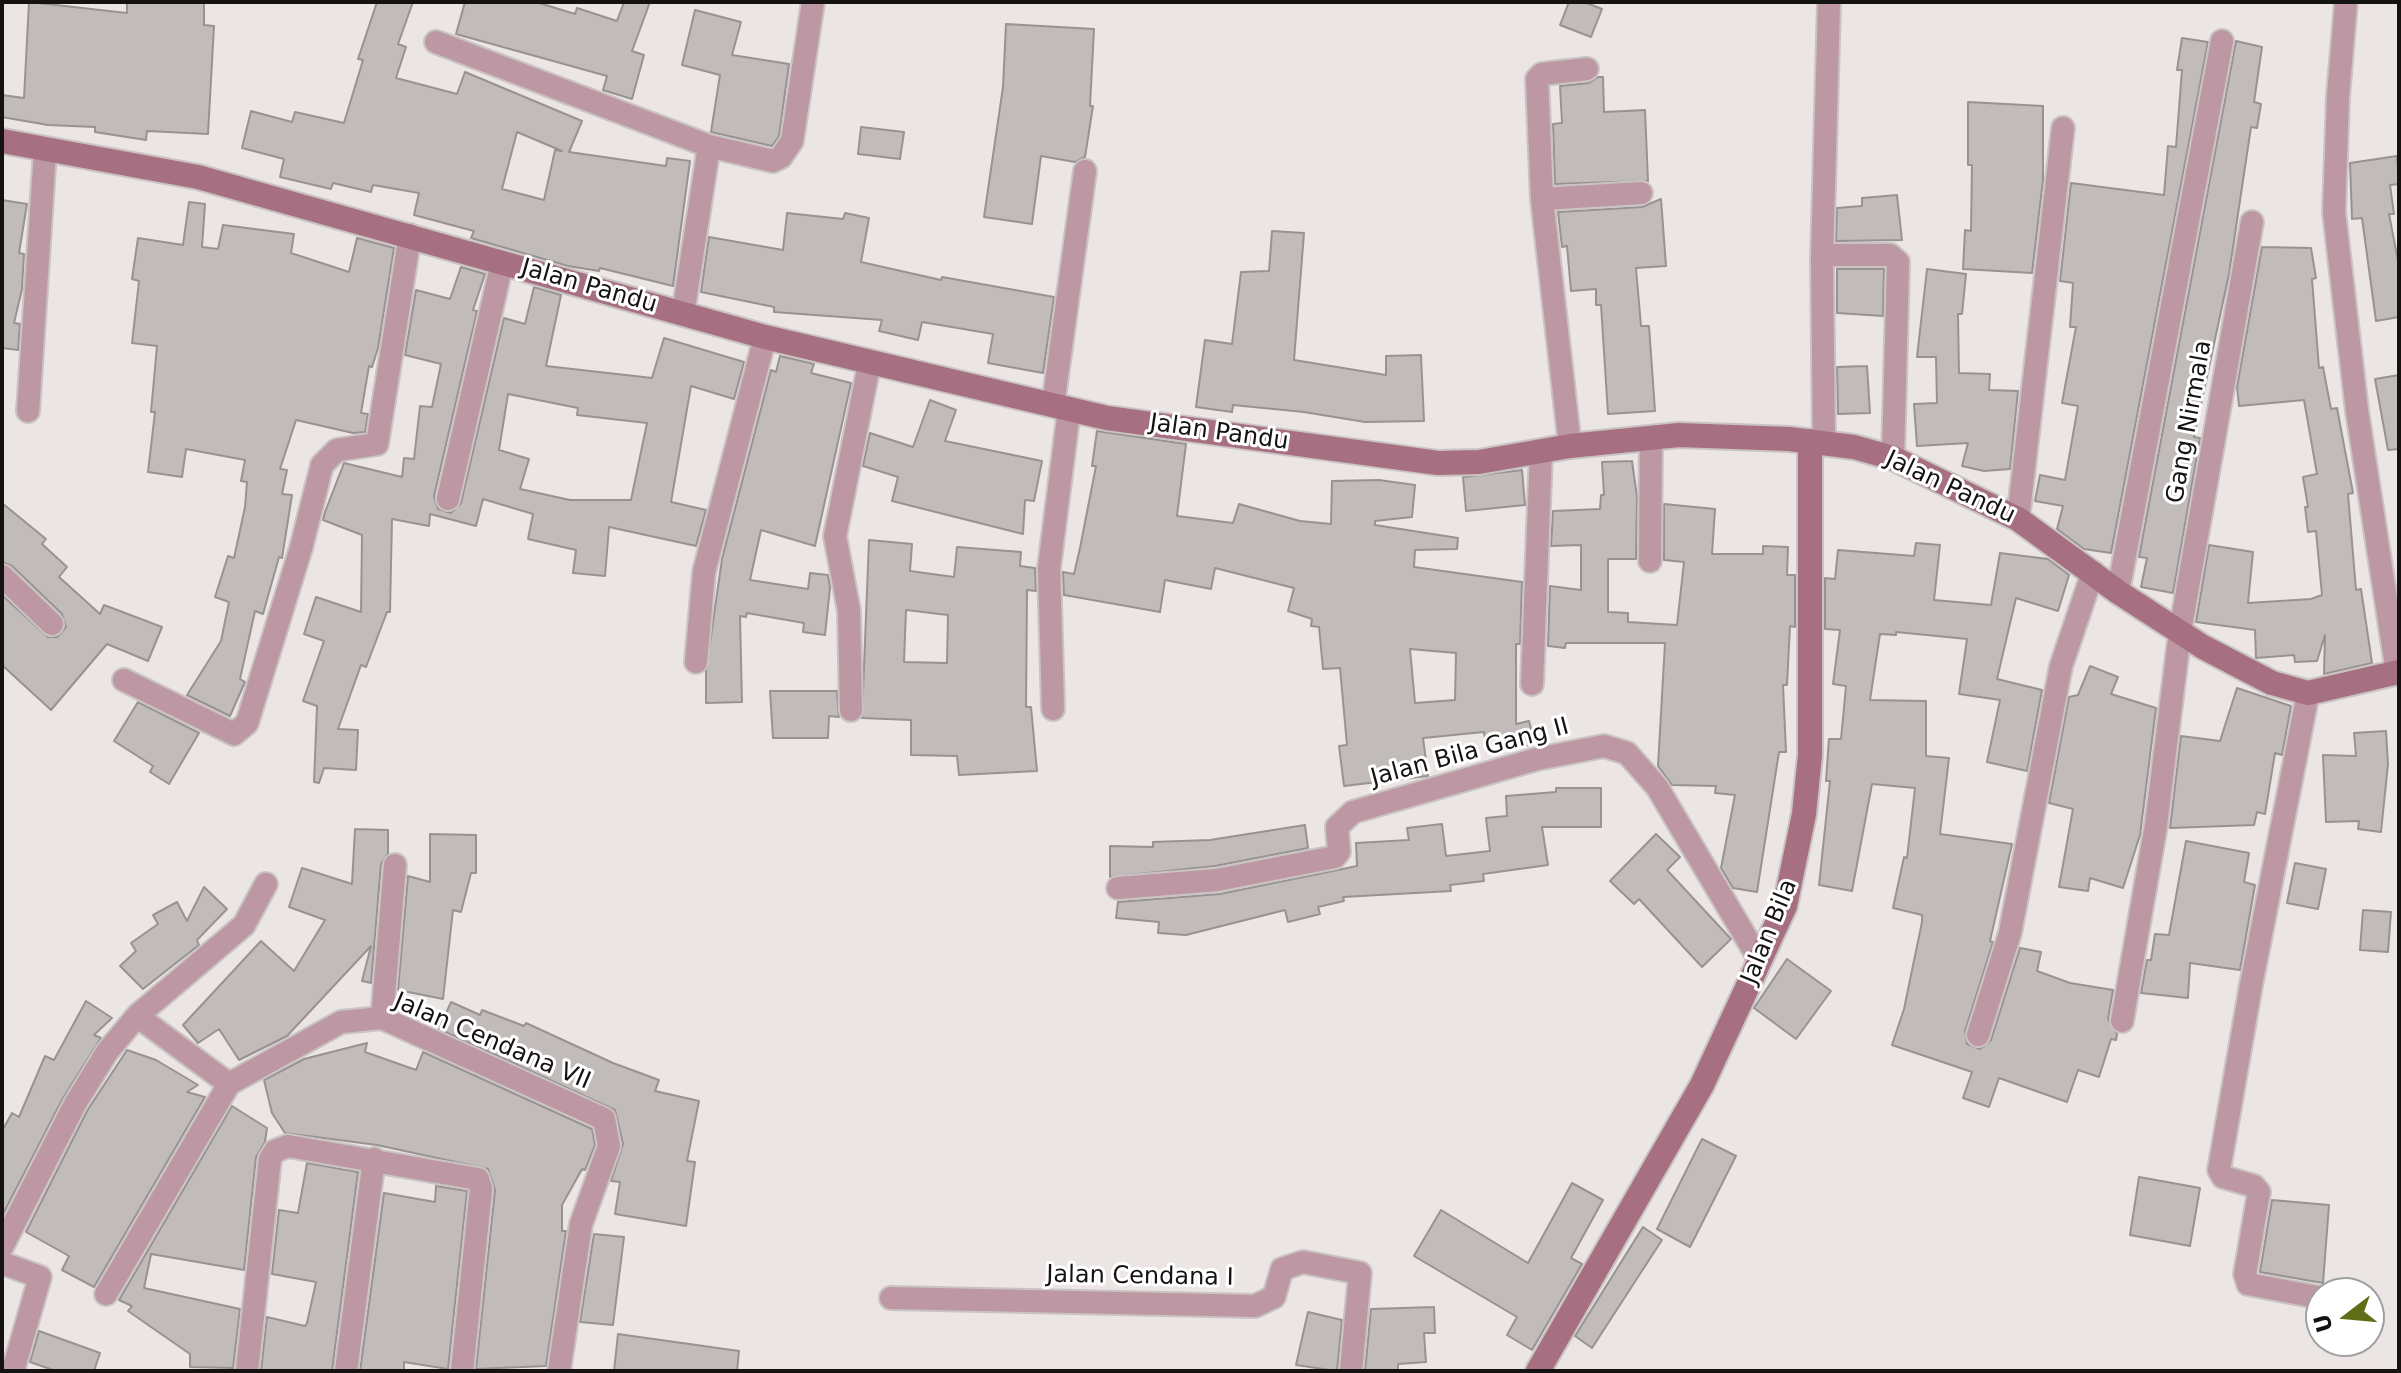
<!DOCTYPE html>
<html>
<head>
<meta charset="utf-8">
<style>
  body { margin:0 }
  #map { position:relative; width:2401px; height:1373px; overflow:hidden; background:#ebe5e4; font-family:"DejaVu Sans",sans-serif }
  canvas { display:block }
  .frame { position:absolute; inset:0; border:4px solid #151212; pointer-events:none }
  .north { position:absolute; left:2305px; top:1277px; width:80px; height:80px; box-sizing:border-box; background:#fff; border:2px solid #a1a0a0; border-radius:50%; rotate:254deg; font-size:22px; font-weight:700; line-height:32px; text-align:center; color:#151212 }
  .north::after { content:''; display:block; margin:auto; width:28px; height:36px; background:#616e18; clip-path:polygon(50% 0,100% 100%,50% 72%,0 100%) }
</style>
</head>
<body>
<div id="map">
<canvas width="2401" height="1373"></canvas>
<div class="frame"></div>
<div class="north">U</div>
</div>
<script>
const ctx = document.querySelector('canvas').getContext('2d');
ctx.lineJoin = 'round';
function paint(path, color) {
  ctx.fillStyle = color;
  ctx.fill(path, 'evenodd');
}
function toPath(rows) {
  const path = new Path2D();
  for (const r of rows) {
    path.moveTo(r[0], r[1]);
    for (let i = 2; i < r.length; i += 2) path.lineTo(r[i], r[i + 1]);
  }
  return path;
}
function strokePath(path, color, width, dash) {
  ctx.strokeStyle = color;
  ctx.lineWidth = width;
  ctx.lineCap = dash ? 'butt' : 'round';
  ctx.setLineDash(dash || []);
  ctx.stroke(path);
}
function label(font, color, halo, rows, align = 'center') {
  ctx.font = font + ' "DejaVu Sans",sans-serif';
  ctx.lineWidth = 6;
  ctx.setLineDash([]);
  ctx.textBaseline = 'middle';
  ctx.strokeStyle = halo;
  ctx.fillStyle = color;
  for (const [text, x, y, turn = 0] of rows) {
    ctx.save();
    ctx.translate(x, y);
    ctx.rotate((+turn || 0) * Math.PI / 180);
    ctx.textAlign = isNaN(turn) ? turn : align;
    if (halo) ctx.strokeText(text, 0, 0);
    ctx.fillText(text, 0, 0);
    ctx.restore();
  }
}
const building = toPath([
  [29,2,127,13,127,2,204,2,204,25,214,26,208,134,147,131,146,140,95,132,95,127,48,125,2,117,2,95,24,98,29,2],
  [377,2,413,2,398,44,406,47,396,78,457,94,465,72,582,121,569,152,666,166,667,158,690,161,673,286,600,268,599,271,568,266,471,238,474,231,414,215,419,193,373,185,371,192,333,183,331,189,280,177,284,159,242,148,251,111,292,122,295,112,344,123,363,60,358,59,377,2],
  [517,132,562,151,555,150,544,200,502,189,517,132],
  [465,2,536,2,575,14,577,8,617,21,624,2,650,2,632,51,644,55,632,99,603,90,607,76,456,34,465,2],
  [1569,2,1584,2,1602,9,1591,37,1560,25,1569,2],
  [695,10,741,22,732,55,789,64,779,136,772,146,711,132,720,75,682,65,695,10],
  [1006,24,1094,29,1090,106,1093,106,1085,157,1075,162,1041,156,1032,224,984,217,1003,87,1006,24],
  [2182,38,2208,42,2111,553,2084,549,2057,529,2063,506,2035,501,2040,475,2065,480,2078,406,2062,403,2076,327,2070,327,2073,283,2060,281,2071,183,2164,195,2168,146,2176,147,2182,70,2177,70,2182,38],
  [2236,41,2262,47,2254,102,2261,104,2257,128,2251,127,2229,274,2194,437,2200,438,2173,593,2141,587,2147,558,2139,557,2236,41],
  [1598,77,1603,77,1604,112,1645,110,1648,181,1555,184,1553,124,1562,123,1560,86,1589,83,1598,77],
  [1968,102,2043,106,2043,180,2032,273,1963,269,1965,230,1971,231,1972,165,1968,165,1968,102],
  [861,127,904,132,900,159,858,154,861,127],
  [2397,156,2399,184,2390,185,2394,214,2389,214,2399,266,2399,317,2376,321,2362,218,2352,219,2350,163,2397,156],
  [1897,195,1902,240,1836,241,1837,208,1862,206,1862,198,1897,195],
  [1661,199,1666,266,1636,268,1641,326,1649,326,1655,411,1608,414,1601,305,1596,305,1596,289,1571,291,1567,246,1562,247,1558,212,1642,207,1661,199],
  [2,200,27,204,19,253,24,254,22,289,14,323,20,324,18,350,2,348,2,200],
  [189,202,205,204,202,247,218,249,223,225,294,234,291,253,349,272,357,238,394,248,378,348,372,367,369,366,361,413,368,414,365,432,353,433,296,420,280,469,287,470,282,494,292,495,282,558,279,557,263,614,255,611,240,679,245,682,230,716,187,695,221,641,229,602,215,597,228,556,234,558,245,507,247,482,241,481,245,460,186,449,182,477,148,472,155,412,151,412,157,346,132,343,139,281,132,279,138,238,183,245,189,202],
  [787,213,843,219,845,213,869,218,861,262,941,280,942,277,1054,297,1043,373,988,363,993,334,922,322,918,340,879,331,882,320,774,312,774,307,701,292,709,237,783,250,787,213],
  [1272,231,1304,233,1294,360,1386,375,1386,356,1421,355,1424,421,1365,422,1304,412,1233,405,1232,412,1196,407,1205,340,1232,344,1241,272,1269,271,1272,231],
  [2262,247,2311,248,2316,278,2312,279,2319,368,2323,367,2331,409,2337,408,2353,493,2348,494,2356,590,2361,589,2372,663,2324,674,2325,635,2317,661,2295,662,2294,655,2256,658,2255,630,2196,622,2209,545,2253,552,2248,603,2311,599,2322,595,2316,531,2308,532,2305,507,2308,507,2303,477,2317,474,2304,400,2239,406,2237,387,2262,247],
  [461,267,485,274,473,310,477,311,434,496,438,509,451,513,461,503,504,318,525,324,534,287,561,295,546,366,652,378,664,338,744,362,734,399,691,386,671,502,706,510,696,546,609,527,605,576,573,573,576,550,528,539,533,514,483,499,476,526,430,514,429,526,392,519,390,612,387,612,366,667,361,665,338,729,358,730,356,770,324,768,319,783,314,782,317,706,303,701,324,641,304,634,316,597,361,612,362,535,323,520,325,512,344,463,402,477,404,458,414,459,420,406,432,407,441,364,405,355,416,290,450,299,461,267],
  [508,394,578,408,577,415,647,423,631,500,570,500,520,489,529,459,499,450,508,394],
  [1837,269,1884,269,1883,316,1837,313,1837,269],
  [1927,269,1966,274,1962,314,1958,314,1959,373,1990,374,1989,390,2018,391,2010,469,1984,471,1962,466,1968,443,1917,446,1914,404,1937,403,1936,357,1917,357,1927,269],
  [780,356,814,364,811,373,851,383,815,546,761,530,750,580,808,589,810,573,828,575,830,588,825,635,803,632,804,623,747,613,746,617,740,616,742,702,706,703,706,671,722,559,771,370,776,372,780,356],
  [1867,366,1870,413,1838,414,1837,367,1867,366],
  [2399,375,2399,449,2388,450,2375,379,2399,375],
  [930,400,956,410,945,441,1042,461,1034,501,1025,500,1023,534,892,501,898,477,863,466,870,433,913,447,930,400],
  [1097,431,1186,444,1177,516,1233,523,1239,504,1300,521,1331,524,1332,481,1379,480,1415,485,1412,517,1375,521,1375,525,1458,538,1457,549,1415,550,1414,567,1522,582,1520,644,1516,644,1516,724,1529,721,1535,744,1487,752,1484,732,1423,738,1428,776,1344,786,1339,746,1347,745,1340,668,1323,669,1319,627,1311,626,1312,619,1288,611,1294,588,1215,568,1211,589,1165,580,1160,612,1064,595,1063,572,1074,574,1080,548,1096,466,1092,466,1097,431],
  [1410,649,1456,653,1455,700,1415,703,1410,649],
  [1632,461,1637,497,1636,559,1608,559,1608,612,1628,613,1628,622,1677,625,1684,562,1664,560,1664,504,1715,509,1712,554,1763,554,1763,546,1788,547,1787,575,1795,575,1795,627,1790,626,1787,685,1783,685,1786,752,1779,752,1757,892,1733,888,1721,868,1735,795,1715,793,1716,786,1672,785,1658,766,1665,643,1566,643,1565,648,1548,646,1550,586,1581,590,1581,545,1551,546,1553,511,1600,509,1601,495,1604,495,1602,462,1632,461],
  [1522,470,1525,505,1466,511,1463,477,1522,470],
  [2,503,46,539,42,544,67,567,59,577,100,614,104,605,162,627,148,661,107,644,51,710,2,665,2,595,48,637,57,637,66,627,62,614,12,566,2,562,2,503],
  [869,540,912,544,910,571,954,577,957,547,1021,552,1020,566,1035,568,1036,591,1027,590,1026,707,1031,707,1037,771,959,775,957,756,911,755,911,720,862,718,869,540],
  [906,610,948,615,947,663,904,662,906,610],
  [1916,543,1940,545,1934,600,1991,605,2000,553,2048,559,2069,575,2058,611,2016,598,1997,679,2042,690,2027,771,1987,762,2000,700,1959,694,1967,639,1896,632,1896,635,1880,634,1870,700,1926,701,1926,756,1949,758,1940,834,2012,844,1990,941,1993,942,1965,1031,1967,1044,1980,1049,1991,1040,2020,948,2041,952,2037,971,2070,983,2113,990,2108,1019,2117,1034,2116,1040,2111,1039,2099,1077,2078,1070,2067,1102,1999,1078,1989,1107,1963,1098,1972,1072,1892,1045,1904,1009,1922,922,1922,915,1893,908,1904,857,1907,858,1915,788,1872,784,1852,891,1819,885,1830,781,1826,781,1829,739,1841,739,1846,686,1833,684,1840,630,1825,629,1825,578,1835,579,1838,550,1914,556,1916,543],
  [2090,666,2118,677,2111,694,2156,708,2140,835,2123,888,2090,878,2088,891,2059,887,2073,809,2049,803,2069,697,2078,695,2090,666],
  [2237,688,2291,706,2282,755,2275,753,2265,814,2257,812,2254,825,2170,828,2181,736,2220,741,2237,688],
  [770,691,837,691,839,717,829,716,828,738,773,738,770,691],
  [138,702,199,733,169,784,150,772,153,766,114,741,138,702],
  [2386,731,2388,764,2381,832,2358,829,2359,821,2326,822,2323,755,2356,756,2354,733,2386,731],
  [1556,788,1601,788,1601,827,1542,827,1548,865,1483,874,1484,881,1450,885,1451,891,1343,897,1344,901,1318,907,1320,914,1288,922,1285,910,1186,935,1158,933,1159,922,1116,918,1118,902,1220,894,1357,866,1356,843,1409,840,1407,828,1442,824,1446,856,1490,851,1486,818,1507,816,1506,796,1556,792,1556,788],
  [1305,825,1308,848,1215,866,1110,877,1110,846,1153,847,1153,842,1210,840,1305,825],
  [355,829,388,830,388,853,381,864,371,983,362,981,371,946,287,1036,239,1060,219,1029,198,1043,183,1025,261,941,294,971,325,920,289,907,302,868,352,884,355,829],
  [430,834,476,835,476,873,471,873,461,912,453,910,443,999,398,990,408,876,430,882,430,834],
  [1656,834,1680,857,1667,870,1731,939,1702,967,1639,899,1634,904,1610,881,1656,834],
  [2186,841,2249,853,2244,882,2255,885,2240,970,2190,963,2188,998,2141,993,2147,960,2151,960,2155,934,2169,935,2186,841],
  [2295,863,2326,869,2318,909,2287,903,2295,863],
  [204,887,227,909,197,940,199,945,143,989,120,966,136,951,131,943,158,924,153,915,177,902,187,921,204,887],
  [2363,910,2391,912,2388,952,2360,950,2363,910],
  [1787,959,1831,991,1796,1039,1754,1008,1787,959],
  [86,1001,112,1018,94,1035,101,1038,63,1098,2,1216,2,1131,12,1113,19,1117,45,1056,54,1060,86,1001],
  [451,1002,480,1015,482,1010,524,1026,526,1023,613,1063,659,1080,655,1091,699,1101,687,1161,695,1162,686,1226,615,1214,620,1182,611,1181,623,1144,615,1110,439,1029,451,1002],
  [367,1043,365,1052,416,1070,423,1052,592,1129,595,1145,585,1170,582,1169,562,1205,562,1231,566,1231,546,1366,476,1369,495,1190,488,1169,377,1145,285,1133,272,1113,264,1080,304,1059,367,1043],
  [127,1050,156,1060,198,1085,187,1092,205,1097,94,1287,62,1270,69,1256,26,1232,87,1111,127,1050],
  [232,1106,267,1128,265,1142,256,1157,244,1270,151,1254,144,1288,240,1309,233,1368,190,1367,190,1354,128,1311,132,1306,119,1300,232,1106],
  [1702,1139,1736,1156,1690,1247,1657,1229,1702,1139],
  [307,1163,358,1172,332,1371,261,1371,267,1317,305,1326,307,1323,316,1282,272,1274,279,1210,298,1213,307,1163],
  [2139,1177,2200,1188,2190,1246,2130,1235,2139,1177],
  [1572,1183,1603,1200,1571,1258,1582,1264,1532,1350,1507,1335,1517,1317,1414,1256,1441,1210,1528,1263,1572,1183],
  [436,1186,467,1191,448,1369,404,1362,404,1371,360,1371,384,1193,435,1202,436,1186],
  [2272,1200,2329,1205,2323,1283,2260,1272,2272,1200],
  [1643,1227,1662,1240,1592,1348,1575,1336,1643,1227],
  [594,1234,624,1237,613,1325,580,1322,594,1234],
  [1434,1307,1435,1333,1424,1333,1426,1362,1398,1364,1398,1371,1365,1371,1371,1309,1434,1307],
  [1308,1312,1342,1320,1337,1371,1296,1365,1308,1312],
  [39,1331,100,1353,94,1371,56,1371,30,1362,39,1331],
  [618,1334,739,1351,737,1371,614,1371,618,1334]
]);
const street = toPath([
  [2346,2,2338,96,2334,212,2357,411,2397,672],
  [436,42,709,146,773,161,781,157,792,141,813,2],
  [1542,199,1641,193],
  [1835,255,1890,255,1898,262,1893,458],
  [683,314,709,146],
  [1053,405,1085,171],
  [28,411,45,151],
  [1824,443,1822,258,1829,2],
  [1570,446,1542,199,1537,79,1542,74,1587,69],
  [448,499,502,263],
  [2018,519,2063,128],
  [1650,561,1651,437],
  [2,576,52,624],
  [2118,592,2222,41],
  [696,662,704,572,765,337],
  [124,680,234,734,247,723,301,548,322,465,337,450,377,444,410,235],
  [1532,684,1541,452],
  [2308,693,2251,985,2219,1170,2223,1177,2254,1186,2259,1192,2245,1274,2248,1284,2317,1297],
  [1053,709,1049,568,1069,410],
  [851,710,849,611,835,536,869,365],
  [1118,888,1217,880,1335,857,1339,852,1337,827,1353,812,1537,759,1604,746,1627,753,1657,787,1760,961],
  [137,1016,229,1084],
  [382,1018,395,865],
  [2122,1021,2156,825,2180,632,2252,222],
  [1978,1035,2010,933,2061,666,2093,572],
  [229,1084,341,1022,382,1018,604,1119,609,1146,581,1224,559,1371],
  [2,1247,75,1104,107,1052,137,1016,244,925,266,884],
  [2,1263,40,1277,13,1371],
  [106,1294,229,1084],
  [891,1298,1255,1306,1274,1297,1282,1269,1303,1262,1360,1273,1351,1371],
  [247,1371,270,1159,275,1151,288,1146,478,1179,481,1189,462,1371],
  [346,1371,374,1159]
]);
const secondary = toPath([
  [2,141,198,177,765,337,1107,418,1438,463,1479,462,1570,446,1679,435,1789,439,1854,447,1893,458,2018,519,2118,592,2203,647,2272,683,2308,693,2399,672],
  [1538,1371,1702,1085,1785,906,1804,814,1810,755,1810,441]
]);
const streetNames = [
  ["Jalan Pandu",589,287,16],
  ["Gang Nirmala",2190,422,-80],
  ["Jalan Pandu",1219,433,8],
  ["Jalan Pandu",1950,488,25],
  ["Jalan Bila Gang II",1470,753,-15],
  ["Jalan Bila",1770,932,-68],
  ["Jalan Cendana VII",492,1042,23],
  ["Jalan Cendana I",1140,1277,1]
];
paint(building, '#c1bbba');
strokePath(building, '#989291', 2);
strokePath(street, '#c9c3c2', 26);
strokePath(secondary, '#c9c3c2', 28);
strokePath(street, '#bd97a3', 22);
strokePath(secondary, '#a77082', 24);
label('24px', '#151212', '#fff', streetNames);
</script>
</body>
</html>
